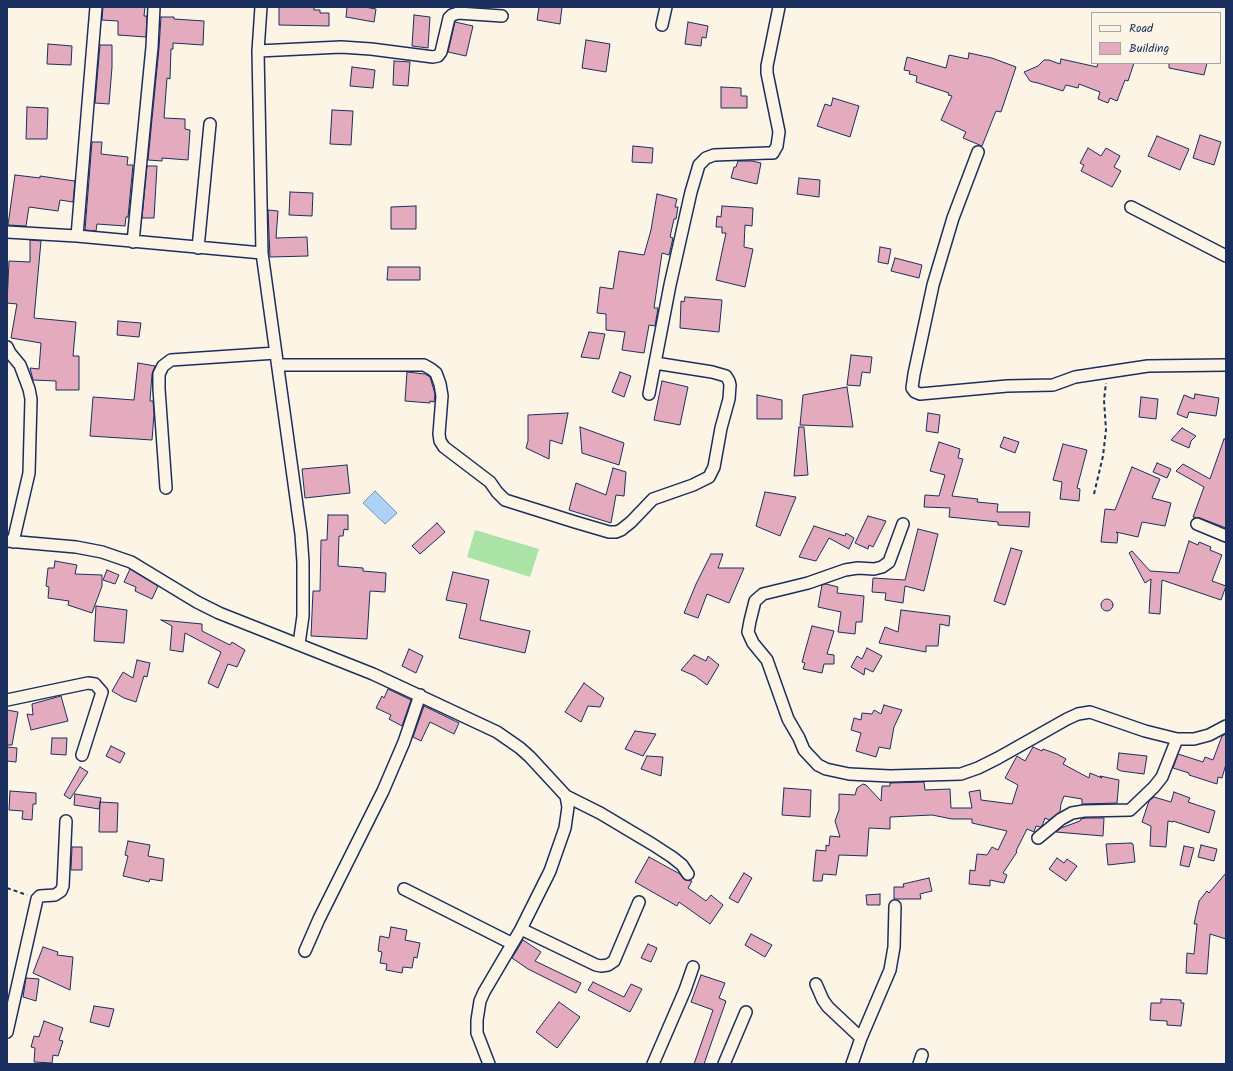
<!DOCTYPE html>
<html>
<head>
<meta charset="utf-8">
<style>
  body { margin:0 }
  #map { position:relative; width:1233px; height:1071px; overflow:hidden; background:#fcf5e5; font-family:Kalam,sans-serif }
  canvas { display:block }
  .frame { position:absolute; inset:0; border:8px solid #1b2f5e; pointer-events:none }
  .legend { position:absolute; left:1091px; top:12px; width:130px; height:52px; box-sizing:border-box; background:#fcf5e5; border:1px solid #a2a6af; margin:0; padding:5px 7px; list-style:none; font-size:12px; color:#1b2f5e }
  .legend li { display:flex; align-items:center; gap:8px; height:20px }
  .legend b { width:20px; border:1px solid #a2a6af }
</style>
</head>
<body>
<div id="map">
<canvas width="1233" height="1071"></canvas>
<div class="frame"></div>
<ul class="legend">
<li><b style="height:5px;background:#fcf5e5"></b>Road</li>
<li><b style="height:11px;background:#e4abbe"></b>Building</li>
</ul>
</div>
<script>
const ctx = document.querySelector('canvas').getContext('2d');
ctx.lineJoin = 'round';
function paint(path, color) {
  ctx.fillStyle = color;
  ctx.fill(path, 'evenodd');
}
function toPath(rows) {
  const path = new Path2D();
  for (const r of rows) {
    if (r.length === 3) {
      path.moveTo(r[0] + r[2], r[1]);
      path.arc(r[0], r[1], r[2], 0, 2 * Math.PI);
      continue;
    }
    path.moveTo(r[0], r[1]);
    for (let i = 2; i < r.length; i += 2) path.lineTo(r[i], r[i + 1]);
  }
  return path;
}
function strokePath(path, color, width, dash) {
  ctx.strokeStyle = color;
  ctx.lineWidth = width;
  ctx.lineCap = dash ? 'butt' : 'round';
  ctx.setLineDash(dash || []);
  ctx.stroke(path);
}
const green = toPath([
  [475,530,539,549,530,577,467,557]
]);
const water = toPath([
  [375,491,397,513,385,524,363,503,375,491]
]);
const building = toPath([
  [103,7,145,7,144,16,147,16,146,37,118,35,118,21,102,20,103,7],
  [279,7,314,7,314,10,320,10,320,13,329,13,329,26,279,25,279,7],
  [347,7,365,7,376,9,374,22,346,17,347,7],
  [539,7,562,7,560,24,537,20,539,7],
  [414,15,430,17,428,48,412,46,414,15],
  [161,17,174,17,174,19,204,21,203,45,173,43,173,49,171,49,170,79,167,78,164,118,185,119,185,129,190,130,188,160,162,158,162,161,148,160,159,48,161,17],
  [455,22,473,26,466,56,448,52,455,22],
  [688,22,708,26,706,38,702,37,701,46,685,44,688,22],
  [586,40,610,44,606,72,582,68,586,40],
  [48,44,72,46,71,65,47,64,48,44],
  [100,45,112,45,112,67,109,104,95,103,100,45],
  [969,53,992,58,1016,67,1001,112,996,111,982,146,963,138,966,132,941,120,952,96,948,95,949,93,916,82,917,76,909,74,910,71,904,70,907,57,946,68,949,55,968,59,969,53],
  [1061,59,1097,67,1098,63,1134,63,1128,81,1125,80,1117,101,1110,98,1108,103,1098,99,1100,92,1079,84,1078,88,1066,85,1063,91,1038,83,1033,82,1030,81,1024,72,1038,66,1044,60,1049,60,1060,64,1061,59],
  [394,61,410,62,408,86,393,85,394,61],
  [1169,63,1207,63,1204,75,1169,68,1169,63],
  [352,67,375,70,373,88,350,86,352,67],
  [721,87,741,88,741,96,747,96,747,108,721,108,721,87],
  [833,98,859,106,850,137,817,126,825,104,831,106,833,98],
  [27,107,48,108,47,139,26,139,27,107],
  [332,110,353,111,351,145,330,144,332,110],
  [1200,135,1221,142,1214,165,1193,158,1200,135],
  [1157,136,1189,149,1180,170,1148,156,1157,136],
  [92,142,102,142,101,154,128,157,127,165,133,165,128,217,126,217,125,226,97,224,96,231,85,230,92,142],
  [633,146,653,148,652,163,632,162,633,146],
  [1088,148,1101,156,1106,148,1120,156,1114,167,1121,171,1112,187,1081,171,1084,165,1080,163,1088,148],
  [738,161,752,161,761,163,757,184,731,178,734,167,736,167,738,161],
  [147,166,157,166,154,218,142,218,147,166],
  [15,175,40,178,40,176,75,181,73,202,60,200,58,211,29,207,26,226,8,225,15,175],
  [799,178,820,180,819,197,797,194,799,178],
  [290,192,313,193,312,216,289,215,290,192],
  [657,194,677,199,675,207,678,207,676,219,674,219,670,237,673,238,669,255,662,253,654,308,658,308,655,326,649,325,644,353,622,350,625,332,606,330,606,314,597,313,600,287,613,289,619,251,644,255,651,230,657,194],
  [416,206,416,229,391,229,391,207,416,206],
  [722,206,753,208,752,226,745,225,744,247,753,249,745,287,716,280,726,233,722,233,722,227,716,227,717,216,721,217,722,206],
  [268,210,278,211,276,238,307,237,308,256,270,257,268,210],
  [30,240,41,241,34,318,76,322,73,356,79,356,79,390,56,390,56,381,33,380,30,368,39,369,41,343,11,338,17,304,7,303,9,261,30,262,30,240],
  [880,247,891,249,888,264,878,262,880,247],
  [895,258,922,265,919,278,891,271,895,258],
  [388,267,420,267,420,280,387,280,388,267],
  [685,297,722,300,719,332,680,328,681,301,684,302,685,297],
  [118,321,141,323,139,337,117,335,118,321],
  [589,332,605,334,599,359,581,357,589,332],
  [851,355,872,357,870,373,862,372,860,386,847,385,851,355],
  [138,363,155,366,152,374,150,401,153,401,154,414,152,440,90,436,93,397,134,400,138,363],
  [407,372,425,374,430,377,435,394,434,402,430,401,430,403,405,401,407,372],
  [620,372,631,376,624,397,612,392,620,372],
  [662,381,688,387,680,425,654,420,662,381],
  [847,387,853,427,800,425,803,395,847,387],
  [1195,394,1219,398,1216,416,1189,412,1187,418,1177,414,1184,395,1194,399,1195,394],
  [757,395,782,400,782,419,757,419,757,395],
  [1141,397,1158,399,1156,419,1139,417,1141,397],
  [568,413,562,444,550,440,549,459,526,448,528,441,528,415,568,413],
  [928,413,940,415,938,433,926,431,928,413],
  [580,427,624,443,619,465,582,453,580,427],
  [799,427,804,427,808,475,794,476,799,427],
  [1182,428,1196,436,1191,441,1189,448,1171,440,1182,428],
  [1004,437,1019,442,1015,453,1000,447,1004,437],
  [1224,439,1226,439,1226,528,1200,518,1193,517,1204,487,1176,471,1183,464,1210,479,1224,439],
  [939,442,960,449,958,458,963,459,952,496,978,499,977,502,998,504,997,512,1030,512,1029,527,998,525,998,522,949,517,950,508,924,507,925,495,939,496,945,475,930,471,939,442],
  [1063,444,1087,450,1077,488,1080,489,1079,501,1060,499,1062,482,1053,480,1063,444],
  [1157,463,1171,469,1167,478,1153,472,1157,463],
  [347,465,350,493,305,498,302,469,347,465],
  [1132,467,1160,479,1152,498,1171,503,1165,526,1142,522,1138,537,1116,532,1118,534,1117,543,1101,542,1105,509,1115,510,1132,467],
  [613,468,626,472,624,496,616,495,611,523,569,510,576,483,606,495,613,468],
  [765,492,796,497,780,536,756,526,765,492],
  [328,515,348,515,348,530,344,529,343,536,339,536,338,566,363,568,363,571,386,573,385,592,370,591,367,639,311,636,313,591,320,591,321,540,327,540,328,515],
  [868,516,886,521,873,547,869,545,868,549,855,543,868,516],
  [437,523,445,532,420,554,412,546,437,523],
  [814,526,845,536,846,533,854,538,849,549,829,538,816,561,799,557,814,526],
  [918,529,938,534,924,591,905,586,903,603,885,600,886,593,872,592,873,578,905,580,918,529],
  [1189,541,1198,545,1199,542,1211,547,1210,550,1222,555,1212,581,1226,586,1221,600,1162,580,1160,614,1149,613,1151,579,1145,583,1129,553,1132,551,1150,571,1179,573,1189,541],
  [1011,548,1022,551,1005,605,994,601,1011,548],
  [711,554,723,554,718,568,744,568,729,603,707,594,698,618,684,613,696,584,711,554],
  [55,561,77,565,75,574,102,575,102,586,92,613,68,605,69,601,48,598,49,587,46,586,48,568,54,568,55,561],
  [130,569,158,586,152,599,135,591,136,587,124,582,130,569],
  [107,570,119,575,115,584,103,580,107,570],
  [453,572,489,580,480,620,530,631,525,653,459,638,467,604,446,600,453,572],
  [826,584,838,587,837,593,864,596,862,622,856,622,855,634,838,632,841,612,818,607,822,585,826,584],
  [1107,605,6],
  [96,606,127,610,124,643,94,641,96,606],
  [901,610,950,616,949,626,940,624,938,646,926,646,926,652,879,643,885,627,898,632,901,610],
  [161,620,202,624,202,631,230,645,232,642,245,650,237,667,228,664,218,688,208,683,221,652,185,633,183,652,170,650,172,626,161,620],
  [812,626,834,631,827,654,834,655,834,664,824,664,822,673,803,669,805,663,802,662,812,626],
  [867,648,882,656,873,672,865,668,864,675,851,667,857,656,862,659,867,648],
  [409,649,423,656,416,673,402,666,409,649],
  [694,655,706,661,708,656,719,665,707,685,695,676,681,670,694,655],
  [137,660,150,663,147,677,144,676,136,702,124,698,112,691,123,672,133,678,137,660],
  [584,683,604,698,600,707,588,706,581,722,565,712,584,683],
  [388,689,411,700,402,726,389,719,391,715,376,708,382,696,384,698,388,689],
  [61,696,68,721,31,730,27,714,33,715,32,704,61,696],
  [884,705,902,710,894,727,890,749,879,747,876,757,856,751,861,733,851,730,854,718,861,720,862,713,872,714,874,710,881,714,884,705],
  [424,706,459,723,454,734,430,722,421,741,413,737,424,706],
  [7,710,18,712,12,745,7,745,7,710],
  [635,731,656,734,643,756,625,749,635,731],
  [1226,734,1226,764,1222,778,1218,777,1217,784,1189,775,1189,773,1173,768,1178,754,1203,762,1205,757,1213,760,1222,736,1226,734],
  [52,738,67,738,66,755,51,754,52,738],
  [111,746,125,753,120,763,106,756,111,746],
  [7,747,17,748,16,762,7,761,7,747],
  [1033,747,1042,751,1043,749,1057,754,1066,759,1063,764,1089,778,1090,773,1102,778,1100,776,1119,780,1117,803,1082,804,1082,799,1064,796,1061,804,1060,812,1049,820,1045,818,1042,826,1040,827,1036,826,1034,832,1027,829,1016,851,1017,852,1003,873,1007,875,1004,883,990,880,990,886,969,884,970,870,975,871,977,854,987,855,992,847,998,850,1007,831,972,823,972,819,952,819,932,815,890,817,890,829,869,828,867,856,839,855,836,875,823,874,822,881,813,881,816,850,826,851,826,845,829,846,830,836,840,837,835,821,839,810,839,794,855,795,857,788,863,784,866,785,881,801,882,786,890,786,890,783,924,782,925,790,950,789,951,808,972,808,969,792,980,790,981,800,1012,804,1018,785,1005,778,1017,756,1025,761,1033,747],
  [1119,753,1147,756,1144,774,1121,771,1117,769,1119,753],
  [647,756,663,757,661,776,641,769,647,756],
  [80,767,88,772,70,799,64,795,80,767],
  [784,788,811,790,810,817,782,815,784,788],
  [10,791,36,793,36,804,33,804,32,820,22,819,23,811,9,810,10,791],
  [1174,792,1190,798,1188,802,1215,811,1209,833,1173,821,1173,822,1168,821,1166,847,1150,846,1151,826,1142,822,1149,801,1154,797,1171,802,1174,792],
  [75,794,101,798,99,809,74,805,75,794],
  [100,802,118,803,117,832,99,832,100,802],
  [1085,818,1104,818,1103,836,1056,832,1061,828,1080,821,1081,819,1085,818],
  [128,841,150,845,148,856,164,859,162,881,150,879,149,882,123,876,128,856,125,855,128,841],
  [1131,843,1133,844,1135,862,1108,865,1106,844,1131,843],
  [1201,845,1217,849,1214,861,1198,857,1201,845],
  [1184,846,1194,848,1189,867,1180,865,1184,846],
  [72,847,82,847,82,870,71,870,72,847],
  [649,857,680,874,685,880,692,881,688,888,706,901,711,895,723,905,710,924,679,902,677,906,635,882,649,857],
  [1057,858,1064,863,1067,859,1077,866,1066,881,1049,869,1057,858],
  [744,873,752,878,738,903,729,898,744,873],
  [1226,873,1226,939,1210,934,1207,974,1186,973,1187,953,1194,954,1197,924,1194,924,1199,901,1207,891,1209,893,1226,873],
  [929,878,932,891,920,894,921,899,894,899,894,887,904,887,903,884,929,878],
  [880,894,880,905,867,905,866,895,880,894],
  [391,927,407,930,405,940,420,943,417,958,414,957,412,968,403,967,402,973,386,970,387,964,380,963,382,952,378,951,380,936,389,938,391,927],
  [751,934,772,945,765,957,745,945,751,934],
  [523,940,541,952,535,961,581,983,576,993,528,969,512,958,523,940],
  [648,944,657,948,651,962,641,958,648,944],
  [43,947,58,952,57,955,73,957,70,990,33,973,43,947],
  [701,975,725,983,719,998,726,1001,704,1064,694,1064,713,1010,691,1002,701,975],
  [26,978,39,979,36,1001,23,997,26,978],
  [593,982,624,997,631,984,642,989,630,1012,588,990,593,982],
  [1161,999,1181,1000,1181,1003,1184,1003,1181,1026,1167,1025,1167,1021,1150,1020,1151,1003,1161,1003,1161,999],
  [559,1002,580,1017,557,1048,536,1032,559,1002],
  [94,1006,114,1009,109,1027,90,1022,94,1006],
  [44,1021,63,1028,59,1040,63,1041,58,1056,53,1055,52,1063,34,1062,35,1048,31,1047,34,1036,39,1037,44,1021]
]);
const path = toPath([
  [1094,494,1103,456,1106,430,1104,400,1106,383],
  [7,888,27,895]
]);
const minor = toPath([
  [261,7,258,51,262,253,301,534,303,562,303,616,299,644],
  [662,25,666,7],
  [258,51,341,47,371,49,433,57,438,56,441,52,449,18,452,15,458,13,502,16],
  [978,152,953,218,933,285,914,374,912,388,915,392,920,394,1007,386,1053,385,1075,377,1148,366,1226,365],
  [1131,207,1226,256],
  [7,232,77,236,262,253],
  [77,236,96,7],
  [133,242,152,47,154,7],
  [198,248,210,124],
  [7,347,10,353,20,365,29,389,31,399,29,473,13,542],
  [278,365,424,365,431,369,436,373,440,384,442,396,439,434,440,441,444,447,490,482,497,492,505,500,575,522,609,532,616,532,621,530,631,522,653,499,693,485,709,477,714,467,721,428,729,399,730,385,729,381,726,376,712,372,655,363],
  [649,394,670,285,691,192,699,165,706,158,714,155,768,153,773,153,777,146,779,132,767,73,767,66,779,7],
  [166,488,159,389,159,374,163,366,171,360,276,353],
  [903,524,889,562,882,567,874,569,858,568,845,570,808,583,763,594,755,601,750,621,748,632,753,643,767,660,788,719,799,738,804,750,818,765,826,769,849,774,890,776,961,774,978,768,998,758,1067,719,1078,714,1090,712,1145,731,1177,739,1194,739,1209,735,1226,726],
  [1197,524,1226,536],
  [7,541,76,547,102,552,131,562,197,602,219,613,373,674,497,732,520,748,530,757,566,796,568,807,565,828,550,871,521,929,484,992,480,1001,477,1020,477,1033,489,1064],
  [7,700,88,683,95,684,102,692,82,755],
  [566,796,600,813,652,844,672,857,682,865,688,874],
  [1038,838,1061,819,1072,813,1084,811,1130,810,1154,787,1162,777,1177,739],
  [404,889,511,943],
  [521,929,596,965,601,966,608,965,614,961,639,902],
  [305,951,319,919,383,791,404,742,420,695],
  [816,984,823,1000,828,1007,861,1038],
  [7,1032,37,899,40,896,55,895,61,891,63,886,66,821],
  [653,1064,685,990,693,967],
  [724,1064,746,1012],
  [852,1064,861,1038,890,970,894,947,895,906],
  [919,1064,922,1055]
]);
paint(green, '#abe3a6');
paint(water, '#add2f6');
strokePath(water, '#7391b9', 1);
paint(building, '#e4abbe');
strokePath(building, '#1b2f5e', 1);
strokePath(minor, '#1b2f5e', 14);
strokePath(path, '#1b2f5e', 2, [4, 3]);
strokePath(minor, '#fcf5e5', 11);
</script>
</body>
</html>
